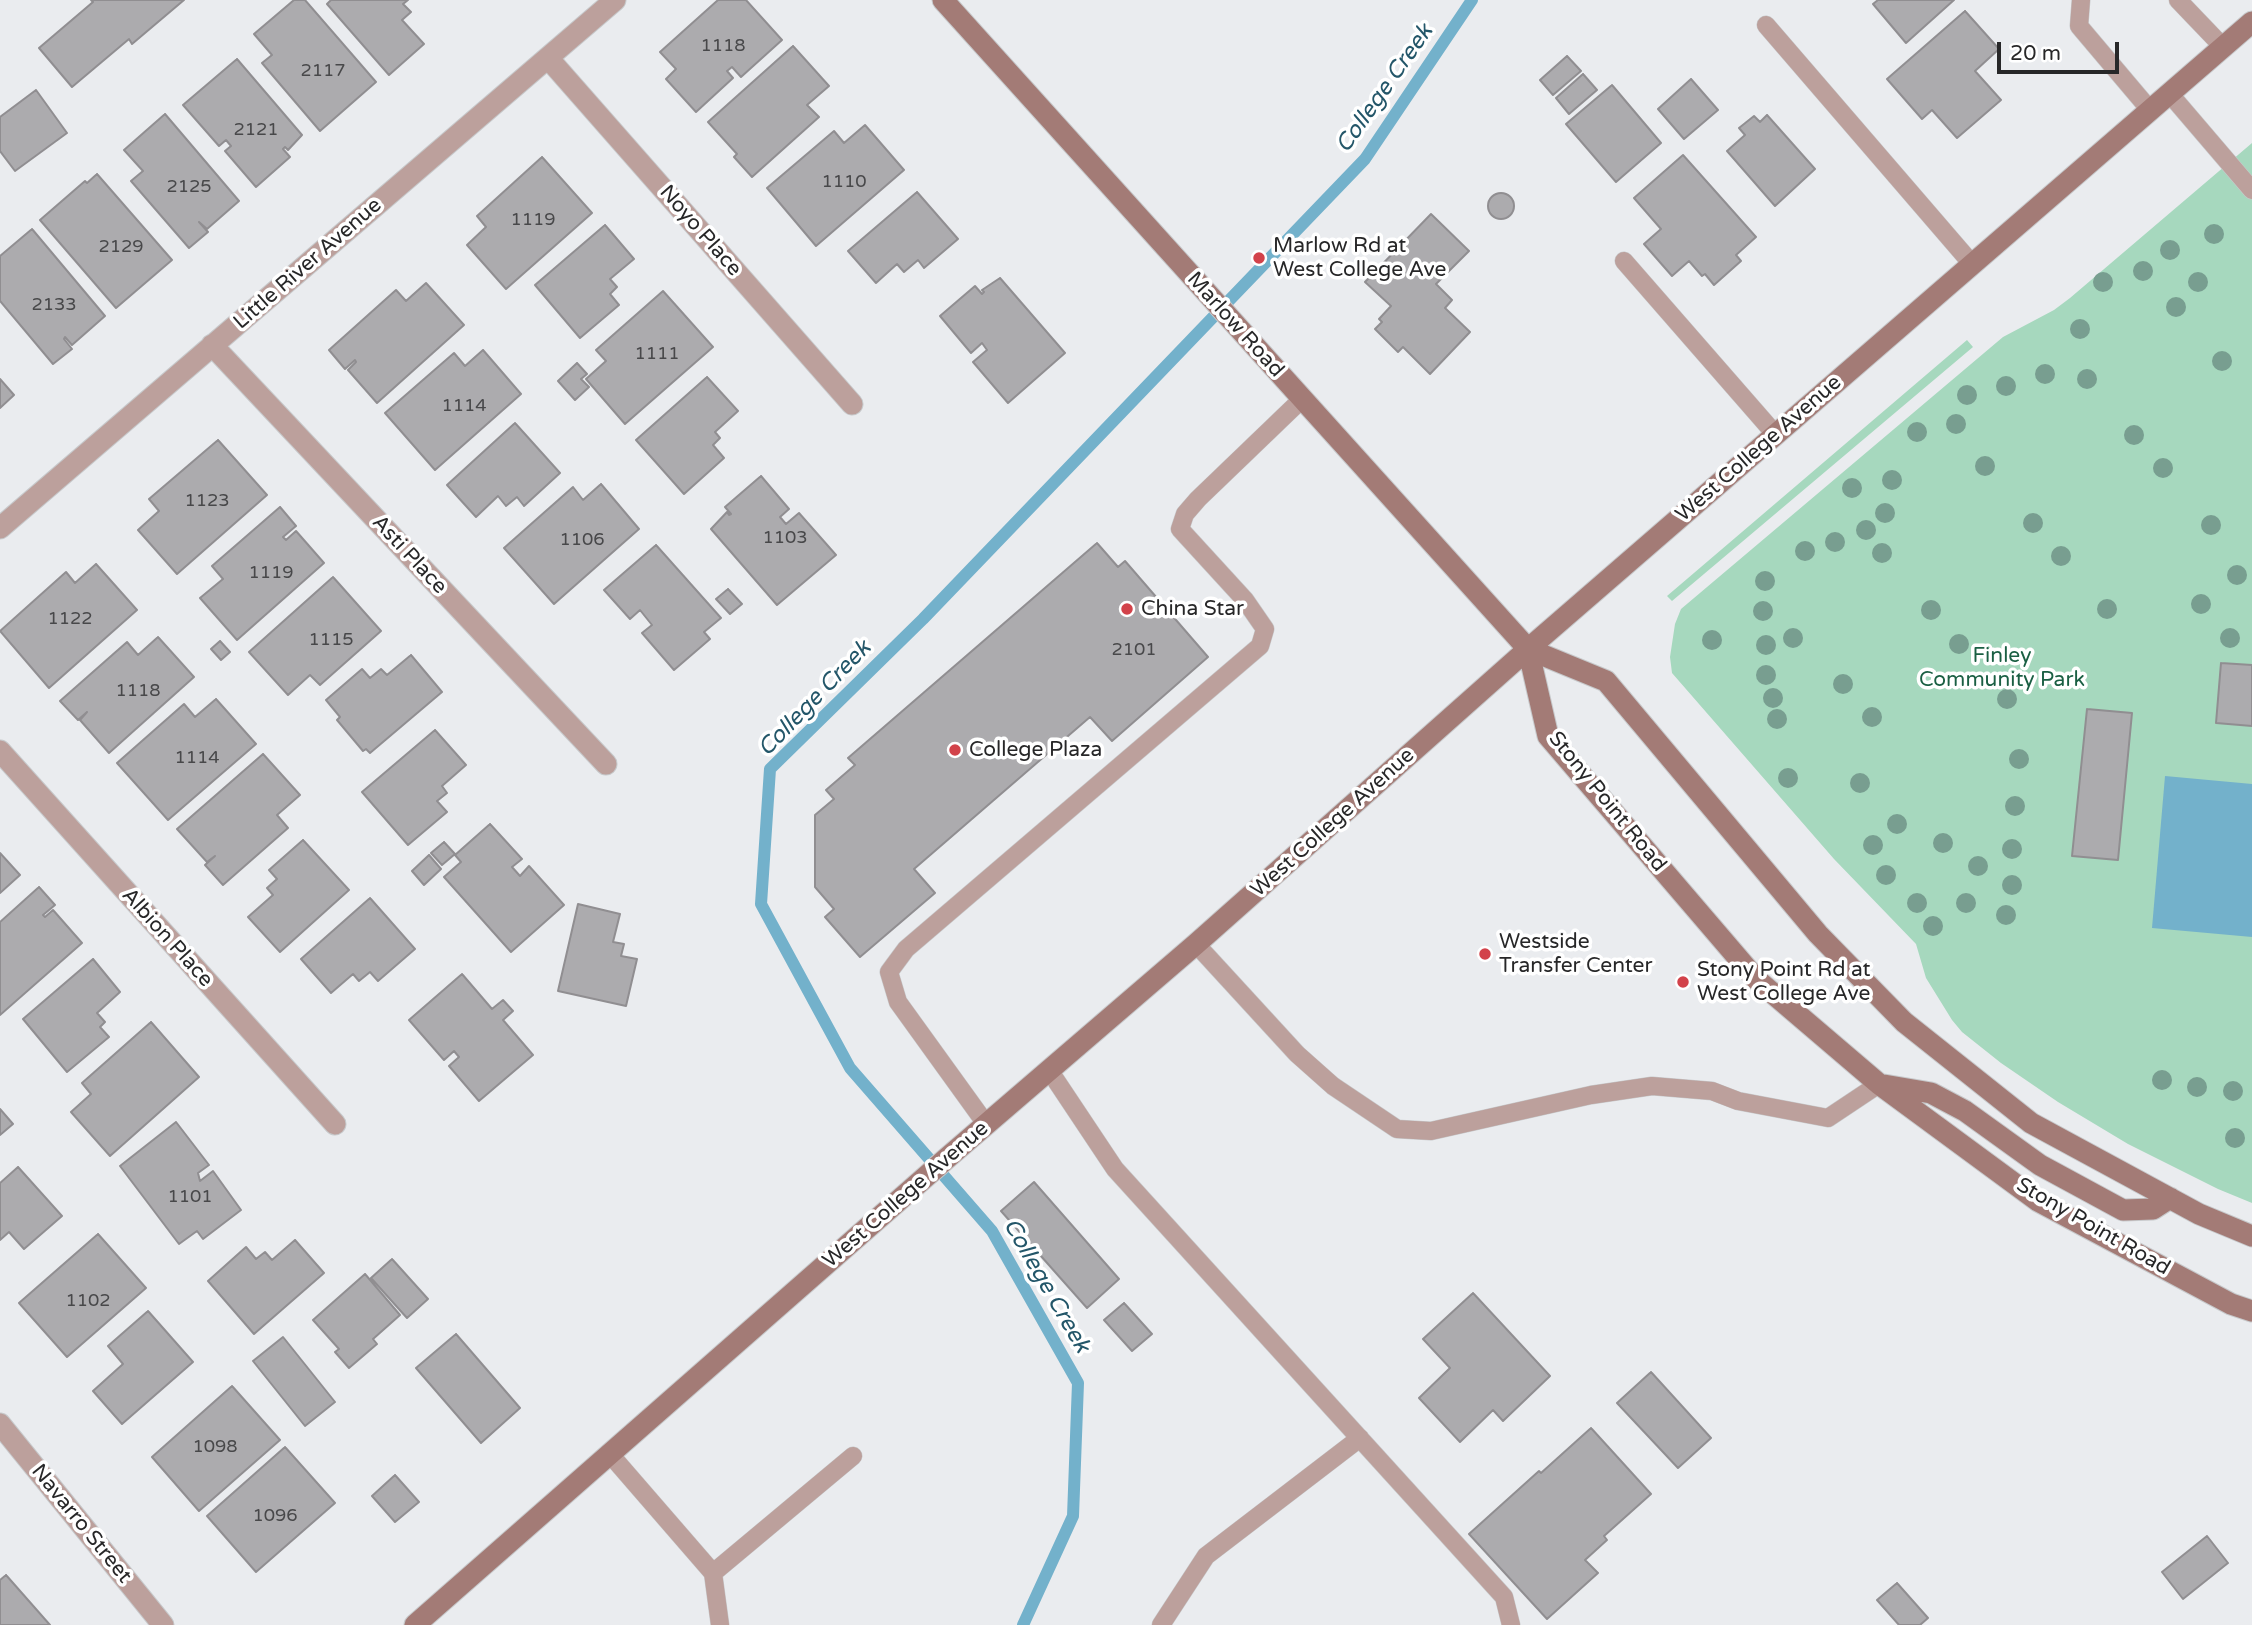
<!DOCTYPE html>
<html>
<head>
<meta charset="utf-8">
<style>
  body { margin:0 }
  #map { position:relative; width:2252px; height:1625px; overflow:hidden; background:#eaecef; font-family:"Varela Round",sans-serif }
  canvas { display:block }
  .scale { position:absolute; left:1997px; top:42px; width:122px; height:32px; box-sizing:border-box; border:4px solid #272728; border-top:0; padding-left:9px; font-size:21px; line-height:24px; white-space:nowrap; color:#272728; -webkit-text-stroke:5px #fff; paint-order:stroke }
</style>
</head>
<body>
<div id="map">
<canvas width="2252" height="1625"></canvas>
<div class="scale">20 m</div>
</div>
<script>
const ctx = document.querySelector('canvas').getContext('2d');
ctx.lineJoin = 'round';
function paint(path, color) {
  ctx.fillStyle = color;
  ctx.fill(path, 'evenodd');
}
function toPath(rows) {
  const path = new Path2D();
  for (const r of rows) {
    if (r.length === 3) {
      path.moveTo(r[0] + r[2], r[1]);
      path.arc(r[0], r[1], r[2], 0, 2 * Math.PI);
      continue;
    }
    path.moveTo(r[0], r[1]);
    for (let i = 2; i < r.length; i += 2) path.lineTo(r[i], r[i + 1]);
  }
  return path;
}
function strokePath(path, color, width, dash) {
  ctx.strokeStyle = color;
  ctx.lineWidth = width;
  ctx.lineCap = dash ? 'butt' : 'round';
  ctx.setLineDash(dash || []);
  ctx.stroke(path);
}
function label(font, color, halo, rows, align = 'center') {
  ctx.font = font + ' "Varela Round",sans-serif';
  ctx.lineWidth = 7;
  ctx.setLineDash([]);
  ctx.textBaseline = 'middle';
  ctx.strokeStyle = halo;
  ctx.fillStyle = color;
  for (const [text, x, y, turn = 0] of rows) {
    ctx.save();
    ctx.translate(x, y);
    ctx.rotate((+turn || 0) * Math.PI / 180);
    ctx.textAlign = isNaN(turn) ? turn : align;
    if (halo) ctx.strokeText(text, 0, 0);
    ctx.fillText(text, 0, 0);
    ctx.restore();
  }
}
const green = toPath([
  [2252,143,2252,1203,2218,1189,2128,1144,2058,1102,2001,1063,1962,1032,1952,1020,1926,978,1916,944,1834,859,1672,673,1670,657,1675,624,1681,609,2003,337,2054,310,2070,298],
  [1967,340,1973,347,1672,601,1667,596]
]);
const water = toPath([
  [2165,776,2252,784,2252,937,2152,928]
]);
const stream = toPath([
  [1023,1625,1073,1516,1078,1383,992,1231,850,1068,761,904,770,769,923,619,1365,159,1472,0]
]);
const building = toPath([
  [91,0,184,0,132,44,129,39,72,87,39,48,93,2,91,0],
  [294,0,305,0,376,82,320,131,262,63,272,55,254,34,294,0],
  [331,0,408,0,403,4,411,12,402,20,424,44,389,75,327,4,331,0],
  [718,0,746,0,782,40,741,77,732,67,727,71,733,78,696,112,666,79,676,69,660,52,718,0],
  [1878,0,1954,0,1906,43,1873,4,1878,0],
  [1965,11,1999,49,1975,71,2001,100,1957,138,1932,110,1922,119,1887,79,1965,11],
  [793,46,829,86,807,105,819,117,752,177,734,157,737,154,708,122,793,46],
  [1567,56,1581,71,1553,95,1540,80,1567,56],
  [237,59,302,135,288,150,285,147,283,149,290,157,256,187,225,151,231,146,226,140,219,146,183,105,237,59],
  [1583,74,1597,90,1569,114,1556,98,1583,74],
  [1691,79,1718,110,1684,139,1658,109,1691,79],
  [1612,85,1661,143,1616,182,1566,124,1612,85],
  [36,90,67,133,15,171,0,151,0,117,36,90],
  [165,114,239,201,207,229,199,222,208,232,189,248,131,181,143,171,124,150,165,114],
  [1767,115,1815,169,1775,206,1727,151,1745,135,1739,128,1754,116,1760,122,1767,115],
  [865,125,904,170,816,246,767,188,834,131,844,143,865,125],
  [1683,155,1756,237,1736,255,1741,261,1714,285,1705,274,1702,276,1689,261,1672,276,1644,244,1661,229,1634,198,1683,155],
  [542,157,592,213,506,289,467,245,486,227,477,216,542,157],
  [97,174,172,260,116,308,40,220,85,181,87,183,97,174],
  [917,192,958,239,924,268,918,260,904,272,897,264,876,283,848,251,917,192],
  [1501,206,13],
  [1431,214,1469,251,1436,284,1452,300,1445,308,1470,332,1430,374,1403,347,1398,352,1375,329,1382,322,1379,319,1391,306,1365,282,1431,214],
  [605,225,634,259,610,279,617,287,610,294,619,305,580,338,535,285,605,225],
  [32,229,105,316,72,345,65,337,64,339,72,349,53,364,0,301,0,256,32,229],
  [1000,278,1065,353,1008,403,973,362,987,350,982,343,971,353,940,316,975,286,982,294,984,292,982,290,1000,278],
  [426,283,464,325,377,403,348,370,356,362,355,360,345,369,329,350,396,290,406,301,426,283],
  [663,291,713,347,625,424,586,379,606,361,596,350,663,291],
  [483,350,521,394,435,470,385,413,454,353,465,366,483,350],
  [577,363,587,374,581,379,589,387,575,400,558,381,577,363],
  [707,377,738,411,715,432,720,438,713,445,724,458,684,494,636,440,707,377],
  [0,379,14,395,0,408,0,379],
  [515,423,560,473,524,506,517,497,506,506,498,496,476,517,447,485,515,423],
  [218,440,267,495,177,574,138,530,159,511,149,499,218,440],
  [761,476,789,509,780,517,786,524,799,513,836,555,777,605,711,529,727,512,729,515,731,514,725,507,761,476],
  [601,484,639,529,554,604,504,548,573,487,583,500,601,484],
  [280,507,296,526,283,537,286,540,296,531,324,563,237,640,200,598,223,579,212,566,280,507],
  [1097,543,1118,567,1125,561,1208,657,1112,741,1090,717,914,869,935,893,860,957,825,917,834,909,815,887,815,815,834,799,826,790,855,765,848,758,1097,543],
  [656,545,721,618,704,632,710,639,674,670,642,633,652,625,640,610,630,619,604,590,656,545],
  [96,564,137,610,49,688,0,631,66,572,75,583,96,564],
  [333,577,381,631,320,685,310,675,288,695,249,652,333,577],
  [728,589,742,604,730,614,716,599,728,589],
  [158,637,194,677,109,753,80,720,87,712,78,720,60,701,127,642,138,655,158,637],
  [220,641,230,652,221,660,211,649,220,641],
  [411,655,442,692,370,753,366,749,363,751,337,720,340,717,326,700,362,669,370,678,381,669,387,675,411,655],
  [2221,663,2252,665,2252,726,2216,723,2221,663],
  [216,699,256,744,168,820,117,763,184,704,195,717,216,699],
  [2087,709,2132,713,2118,860,2072,856,2087,709],
  [435,730,466,765,442,786,447,793,437,801,447,812,408,845,362,792,435,730],
  [263,754,300,795,277,815,288,828,223,885,205,865,215,856,207,862,177,829,263,754],
  [490,824,522,859,512,867,520,876,529,866,564,905,511,952,444,877,461,862,455,855,490,824],
  [303,840,349,890,280,952,248,917,273,895,267,888,277,879,269,870,303,840],
  [444,842,455,854,442,865,431,853,444,842],
  [0,853,20,875,0,893,0,853],
  [429,855,441,869,424,885,412,871,429,855],
  [39,887,55,905,43,915,45,917,53,910,82,943,0,1015,0,922,39,887],
  [370,898,415,949,378,981,370,972,359,981,353,974,331,993,301,959,370,898],
  [578,904,620,914,613,942,624,944,621,956,637,959,626,1006,558,991,578,904],
  [93,959,120,992,97,1013,105,1022,100,1027,109,1037,67,1072,23,1019,93,959],
  [462,974,492,1009,503,1000,513,1011,503,1020,533,1055,479,1101,449,1066,459,1057,454,1051,444,1060,409,1020,462,974],
  [151,1022,199,1077,110,1156,71,1112,91,1094,82,1083,151,1022],
  [0,1109,13,1124,0,1135,0,1109],
  [176,1122,209,1165,198,1173,200,1181,213,1171,241,1210,203,1239,197,1231,179,1244,120,1166,176,1122],
  [18,1167,62,1216,24,1249,9,1232,0,1240,0,1183,18,1167],
  [1034,1182,1119,1279,1087,1308,1001,1211,1034,1182],
  [98,1234,146,1288,67,1357,19,1303,98,1234],
  [295,1240,324,1273,254,1334,208,1281,246,1247,256,1259,265,1252,272,1260,295,1240],
  [392,1259,428,1299,407,1318,371,1278,392,1259],
  [365,1274,400,1315,373,1339,377,1344,349,1368,335,1352,339,1349,313,1320,365,1274],
  [1473,1293,1550,1376,1503,1421,1493,1410,1460,1442,1419,1398,1450,1368,1423,1339,1473,1293],
  [1124,1303,1152,1334,1132,1351,1104,1320,1124,1303],
  [148,1311,193,1362,122,1424,93,1391,123,1364,108,1346,148,1311],
  [456,1334,520,1408,481,1443,416,1368,456,1334],
  [283,1337,335,1402,305,1426,253,1361,283,1337],
  [1651,1372,1711,1438,1678,1468,1617,1403,1651,1372],
  [232,1386,280,1440,199,1511,152,1457,232,1386],
  [1591,1428,1651,1494,1604,1536,1607,1540,1585,1560,1598,1573,1547,1619,1469,1534,1539,1471,1541,1473,1591,1428],
  [285,1447,335,1503,256,1572,207,1516,285,1447],
  [395,1475,419,1502,395,1522,372,1496,395,1475],
  [2207,1536,2228,1563,2183,1599,2162,1572,2207,1536],
  [6,1575,50,1625,0,1625,0,1580,6,1575],
  [1897,1583,1928,1618,1920,1625,1899,1625,1877,1600,1897,1583]
]);
const lane = toPath([
  [2081,0,2079,26,2150,110],
  [2178,0,2223,47],
  [1766,25,1972,264],
  [2169,93,2252,190],
  [1624,261,1775,434],
  [1196,944,1297,1054,1333,1086,1397,1129,1431,1131,1591,1095,1652,1086,1712,1091,1738,1101,1828,1118,1879,1084],
  [1049,1070,1115,1169,1504,1597,1511,1625],
  [986,1124,898,1002,889,972,906,949,1260,646,1265,629,1245,600,1180,529,1185,514,1198,499,1302,399],
  [609,1453,713,1573,720,1625],
  [713,1573,853,1456],
  [1161,1625,1206,1556,1360,1438]
]);
const street = toPath([
  [548,58,852,404],
  [212,345,606,764],
  [0,528,615,0],
  [0,751,335,1124],
  [0,1424,163,1625]
]);
const secondary = toPath([
  [943,0,1528,649,1606,681,1818,934,1904,1022,2031,1123,2199,1214,2252,1236],
  [1528,649,1548,736,1756,979,1879,1084,2038,1201,2231,1304,2252,1311],
  [1884,1085,1931,1093,1965,1111,2040,1165,2123,1210,2153,1209,2170,1198],
  [415,1625,947,1158,1196,944,1528,649,2252,22]
]);
const trees = [
  [2214,234],
  [2170,250],
  [2143,271],
  [2103,282],
  [2198,282],
  [2176,307],
  [2080,329],
  [2222,361],
  [2045,374],
  [2087,379],
  [2006,386],
  [1967,395],
  [1956,424],
  [1917,432],
  [2134,435],
  [1985,466],
  [2163,468],
  [1892,480],
  [1852,488],
  [1885,513],
  [2033,523],
  [2211,525],
  [1866,530],
  [1835,542],
  [1805,551],
  [1882,553],
  [2061,556],
  [2237,575],
  [1765,581],
  [2201,604],
  [2107,609],
  [1931,610],
  [1763,611],
  [1793,638],
  [2230,638],
  [1712,640],
  [1959,644],
  [1766,645],
  [1766,675],
  [1843,684],
  [1773,698],
  [2007,699],
  [1872,717],
  [1777,719],
  [2019,759],
  [1788,778],
  [1860,783],
  [2015,806],
  [1897,824],
  [1943,843],
  [1873,845],
  [2012,849],
  [1978,866],
  [1886,875],
  [2012,885],
  [1917,903],
  [1966,903],
  [2006,915],
  [1933,926],
  [2162,1080],
  [2197,1087],
  [2233,1091],
  [2235,1138]
];
const markers = [
  [1259,258,7,"#d2424a"],
  [1127,609,7,"#d2424a"],
  [955,750,7,"#d2424a"],
  [1485,954,7,"#d2424a"],
  [1683,982,7,"#d2424a"]
];
const numberNames = [
  ["1118",723,46],
  ["2117",323,71],
  ["2121",256,130],
  ["1110",844,182],
  ["2125",189,187],
  ["1119",533,220],
  ["2129",121,247],
  ["2133",54,305],
  ["1111",657,354],
  ["1114",464,406],
  ["1123",207,501],
  ["1103",785,538],
  ["1106",582,540],
  ["1119",271,573],
  ["1122",70,619],
  ["1115",331,640],
  ["2101",1134,650],
  ["1118",138,691],
  ["1114",197,758],
  ["1101",190,1197],
  ["1102",88,1301],
  ["1098",215,1447],
  ["1096",275,1516]
];
const streetNames = [
  ["Noyo Place",700,231,49],
  ["Little River Avenue",308,264,-41],
  ["Marlow Road",1235,325,48],
  ["West College Avenue",1759,449,-41],
  ["Asti Place",409,555,47],
  ["Stony Point Road",1607,802,51],
  ["West College Avenue",1333,823,-42],
  ["Albion Place",167,938,48],
  ["West College Avenue",906,1195,-41],
  ["Stony Point Road",2093,1227,30],
  ["Navarro Street",81,1524,51]
];
const poiNames = [
  ["Marlow Rd at",1273,246],
  ["West College Ave",1273,270],
  ["China Star",1141,609],
  ["College Plaza",969,750],
  ["Westside",1499,942],
  ["Transfer Center",1499,966],
  ["Stony Point Rd at",1697,970],
  ["West College Ave",1697,994]
];
const parkNames = [
  ["Finley",2002,656],
  ["Community Park",2002,680]
];
const waterNames = [
  ["College Creek",1385,89,-55],
  ["College Creek",815,699,-46],
  ["College Creek",1046,1286,60]
];
paint(green, '#a6d8be');
paint(water, '#73b1cb');
strokePath(stream, '#73b1cb', 12);
paint(building, '#acabae');
strokePath(building, '#908e91', 2);
strokePath(lane, '#c7c9cb', 19);
strokePath(street, '#c7c9cb', 23);
strokePath(secondary, '#c7c9cb', 23);
strokePath(lane, '#bca09c', 18);
strokePath(street, '#bca09c', 21);
strokePath(secondary, '#a37b76', 21);
ctx.fillStyle = '#789e90';
for (const [x, y] of trees) {
  ctx.beginPath();
  ctx.arc(x, y, 10, 0, 2 * Math.PI);
  ctx.fill();
}
for (const [x, y, r, color] of markers) {
  const dot = new Path2D();
  dot.arc(x, y, r, 0, 2 * Math.PI);
  ctx.fillStyle = color;
  ctx.fill(dot);
  strokePath(dot, '#fff', 2.5);
}
label('18px', '#48484a', null, numberNames);
label('21px', '#272728', '#fff', streetNames);
label('21px', '#272728', '#fff', poiNames, 'left');
label('21px', '#1a5f43', '#fff', parkNames);
label('italic 23px', '#235669', '#fff', waterNames);
</script>
</body>
</html>
